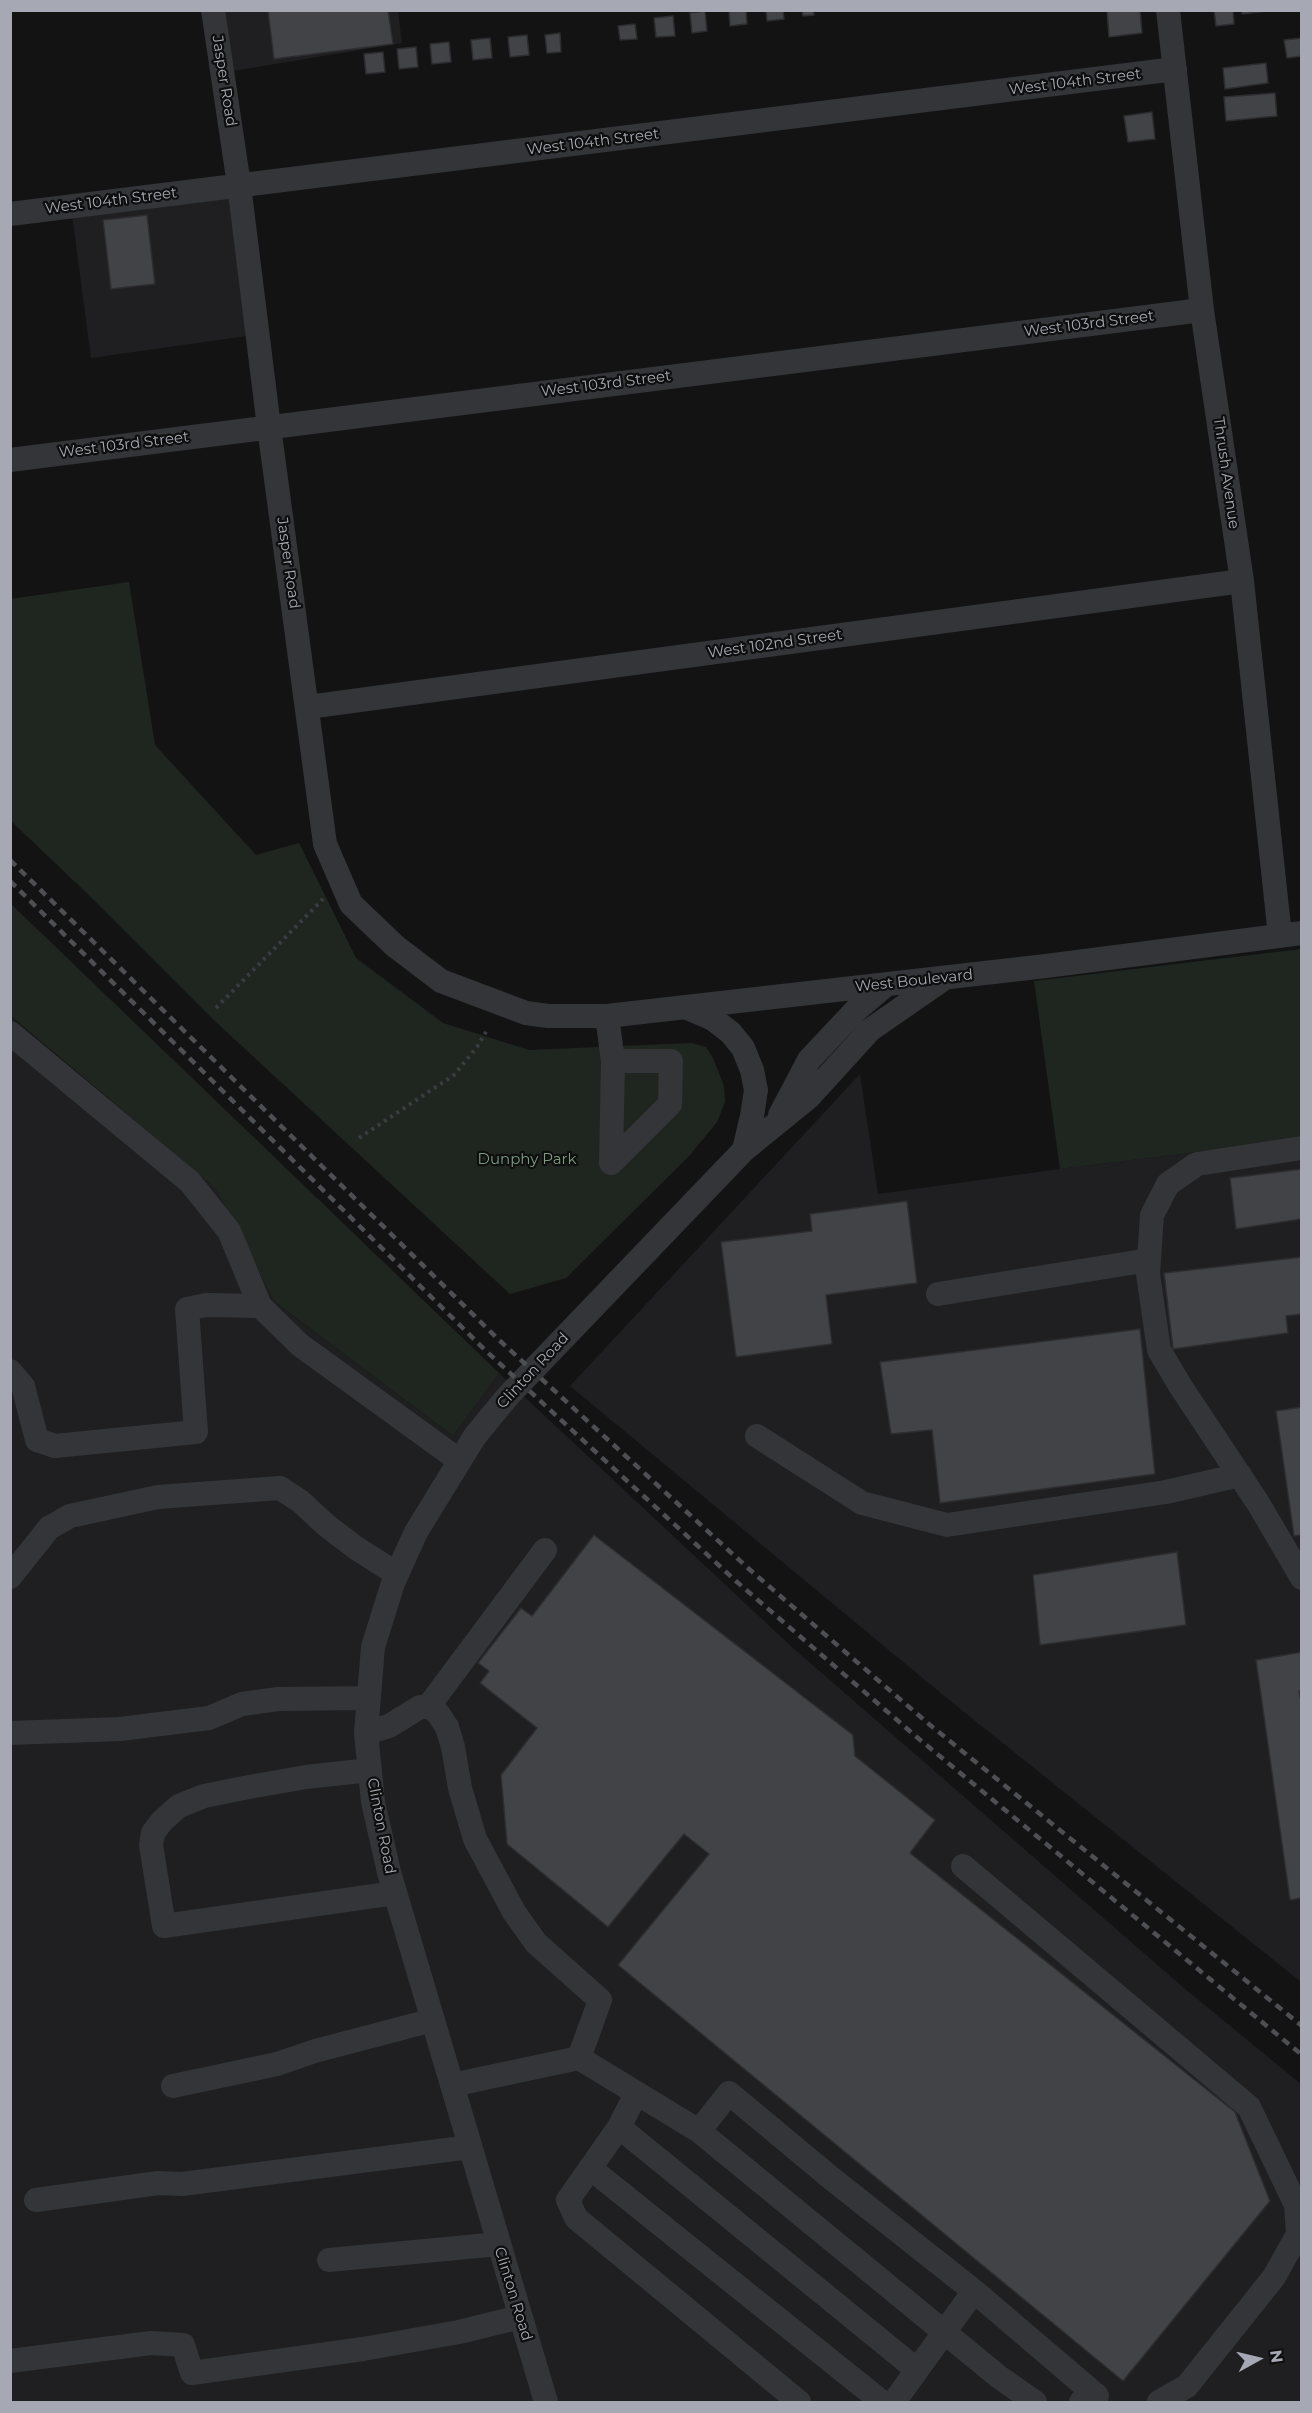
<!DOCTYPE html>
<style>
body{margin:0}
#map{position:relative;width:1312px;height:2413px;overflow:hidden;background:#131314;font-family:Montserrat,sans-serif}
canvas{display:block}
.frame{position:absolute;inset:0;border:12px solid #a6a9b3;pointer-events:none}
.north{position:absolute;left:1228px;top:2329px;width:60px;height:60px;-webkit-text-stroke:4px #0e0e0f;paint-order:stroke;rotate:82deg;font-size:16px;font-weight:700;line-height:24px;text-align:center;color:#a6a9b3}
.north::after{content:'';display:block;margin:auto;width:21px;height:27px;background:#a6a9b3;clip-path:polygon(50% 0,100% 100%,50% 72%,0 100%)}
</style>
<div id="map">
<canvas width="1312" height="2413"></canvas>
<div class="frame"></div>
<div class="north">N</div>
</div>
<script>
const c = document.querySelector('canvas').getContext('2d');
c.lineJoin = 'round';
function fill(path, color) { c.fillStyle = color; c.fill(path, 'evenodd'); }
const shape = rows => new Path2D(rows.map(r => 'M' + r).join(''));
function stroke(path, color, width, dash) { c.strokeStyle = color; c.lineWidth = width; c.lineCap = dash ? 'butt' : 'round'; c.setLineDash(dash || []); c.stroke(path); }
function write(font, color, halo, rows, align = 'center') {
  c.font = font + ' Montserrat,sans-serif'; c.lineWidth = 4.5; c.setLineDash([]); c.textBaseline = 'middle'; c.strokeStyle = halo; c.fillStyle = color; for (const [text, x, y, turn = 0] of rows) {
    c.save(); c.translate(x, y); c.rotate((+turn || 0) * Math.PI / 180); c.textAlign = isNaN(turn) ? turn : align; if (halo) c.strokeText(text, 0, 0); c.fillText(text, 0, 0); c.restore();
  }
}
const built = shape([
 [225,11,398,11,402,43,233,71],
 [228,194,247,336,91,358,72,215],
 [10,1016,215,1188,274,1301,453,1436,499,1373,793,1648,1184,1988,1301,2084,1301,2402,11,2402],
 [860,1074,878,1194,1060,1169,1301,1139,1301,1982,943,1695,570,1386]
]);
const green = shape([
 [129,582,155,745,256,855,299,843,356,958,443,1023,529,1050,692,1043,706,1047,713,1058,724,1086,725,1102,717,1122,690,1155,566,1278,510,1294,217,1023,95,901,11,821,10,599],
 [10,903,499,1373,453,1436,274,1301,215,1188,11,1016],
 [1301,949,1301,1139,1060,1169,1034,981]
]);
const building = shape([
 [388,10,393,44,274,59,268,11,388,10],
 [746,10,747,24,730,26,729,11,746,10],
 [766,10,783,10,784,19,767,21,766,10],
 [802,10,813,10,814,15,803,16,802,10],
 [1107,10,1140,10,1142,33,1109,37,1107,10],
 [1214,10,1233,10,1234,24,1216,26,1214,10],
 [1242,10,1267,10,1267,11,1242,14,1242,10],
 [705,11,707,31,692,33,690,13,705,11],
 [673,16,675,36,656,37,654,18,673,16],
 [635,24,637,39,620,40,618,26,635,24],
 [560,33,561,52,547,53,545,35,560,33],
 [527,35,529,55,510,57,508,37,527,35],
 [490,38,492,58,473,60,471,40,490,38],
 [1302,38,1302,56,1287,58,1284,40,1302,38],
 [449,42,451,62,432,64,430,44,449,42],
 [416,47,418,67,399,69,397,49,416,47],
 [383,52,385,72,366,74,364,54,383,52],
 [1266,63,1268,83,1225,89,1223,68,1266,63],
 [1275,93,1277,116,1226,121,1224,97,1275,93],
 [1152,112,1155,139,1128,142,1124,116,1152,112],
 [147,215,155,284,111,289,103,220,147,215],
 [1302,1169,1302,1219,1236,1229,1230,1178,1302,1169],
 [907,1201,917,1283,826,1295,832,1344,736,1357,721,1242,812,1231,810,1214,907,1201],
 [1302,1257,1302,1314,1286,1316,1288,1333,1173,1349,1164,1273,1302,1257],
 [1140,1329,1155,1474,940,1503,932,1430,891,1434,880,1362,1140,1329],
 [1302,1407,1302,1535,1294,1536,1276,1411,1302,1407],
 [594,1535,853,1735,855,1756,935,1820,910,1853,1235,2112,1270,2201,1123,2381,618,1965,709,1854,684,1834,608,1927,507,1844,501,1775,537,1728,480,1683,489,1671,478,1663,521,1608,532,1616,594,1535],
 [1177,1552,1186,1625,1040,1645,1033,1575,1177,1552],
 [1302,1652,1302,1691,1299,1691,1302,1707,1302,1898,1290,1900,1256,1660,1302,1652]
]);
const path = shape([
 [216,1008,324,898],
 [359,1138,454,1075,477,1047,487,1030]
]);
const minor = shape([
 [213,10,239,185,269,427,325,844,351,904,395,946,441,981,526,1013,548,1016,607,1016,1046,966,1302,933],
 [1168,10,1202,310,1242,581,1280,936],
 [10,214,1175,69],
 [10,460,1202,310],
 [308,707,1242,581],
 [685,1007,713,1019,731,1033,743,1048,752,1070,756,1090,752,1116,744,1150],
 [607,1016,613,1061,611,1163,670,1104,671,1061,613,1061],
 [10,1033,190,1182,229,1231,260,1306,300,1345,460,1461],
 [780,1115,809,1060,856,1010,887,984],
 [1302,1148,1197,1164,1168,1184,1152,1215,1148,1274,1159,1350,1181,1387,1258,1503,1302,1578],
 [938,1294,1149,1260],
 [10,1371,23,1386,37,1440,55,1446,196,1432,187,1309,206,1305,260,1306],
 [757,1436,862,1503,947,1525,1166,1492,1240,1475],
 [10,1577,49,1528,70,1516,158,1497,280,1488,300,1501,326,1525,356,1548,397,1574],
 [428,1707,545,1550],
 [10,1733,120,1729,209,1718,242,1704,278,1699,369,1698],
 [366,1733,389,1726,420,1707,432,1707,439,1715,447,1727,453,1747,460,1788,475,1839,514,1912,536,1943,600,2000,579,2058],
 [370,1770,306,1777,249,1787,204,1796,179,1806,162,1821,153,1833,151,1845,164,1926,395,1893],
 [963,1866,1249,2107,1296,2205,1298,2234,1274,2277,1187,2386,1159,2402],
 [452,2085,579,2058,699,2131,999,2377,1035,2402],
 [173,2086,277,2064,315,2051,433,2020],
 [636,2094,619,2127,568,2200,576,2218,799,2402],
 [619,2127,917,2370],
 [699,2131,729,2093,831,2178,974,2291],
 [590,2168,882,2402],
 [36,2200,158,2183,182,2184,470,2147],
 [329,2260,499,2244],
 [10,2361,151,2343,183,2345,192,2373,363,2349,459,2332,520,2317],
 [546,2402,389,1872,373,1802,366,1733,373,1647,393,1583,416,1532,475,1436,508,1396,744,1150,809,1097,870,1030,945,978],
 [894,2402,974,2291,1097,2396,1081,2402]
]);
const rail = shape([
 [10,860,498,1339,749,1569,930,1725,1302,2026],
 [10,881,485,1350,737,1582,919,1739,1302,2055]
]);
const streetNames = [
 ["Jasper Road",224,81,81],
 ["West 104th Street",1075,82,-7],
 ["West 104th Street",593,142,-7],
 ["West 104th Street",111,201,-7],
 ["West 103rd Street",1089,324,-7],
 ["West 103rd Street",606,384,-7],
 ["West 103rd Street",124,445,-7],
 ["Thrush Avenue",1226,473,82],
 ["Jasper Road",288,563,82],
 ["West 102nd Street",775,644,-8],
 ["West Boulevard",914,981,-6],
 ["Clinton Road",533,1371,-47],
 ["Clinton Road",381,1826,79],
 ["Clinton Road",513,2294,73]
];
const parkNames = [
 ["Dunphy Park",527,1160]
];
fill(built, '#1f1f21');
fill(green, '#1f2620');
fill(building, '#424347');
stroke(building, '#2d2d30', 1.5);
stroke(path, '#3a3c40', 4, [3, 4.5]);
stroke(minor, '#343539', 24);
stroke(rail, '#4d4f53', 4.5, [8, 6]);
write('15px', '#a6a9b3', '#0e0e0f', streetNames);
write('15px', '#7e9c81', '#0e0e0f', parkNames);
</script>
